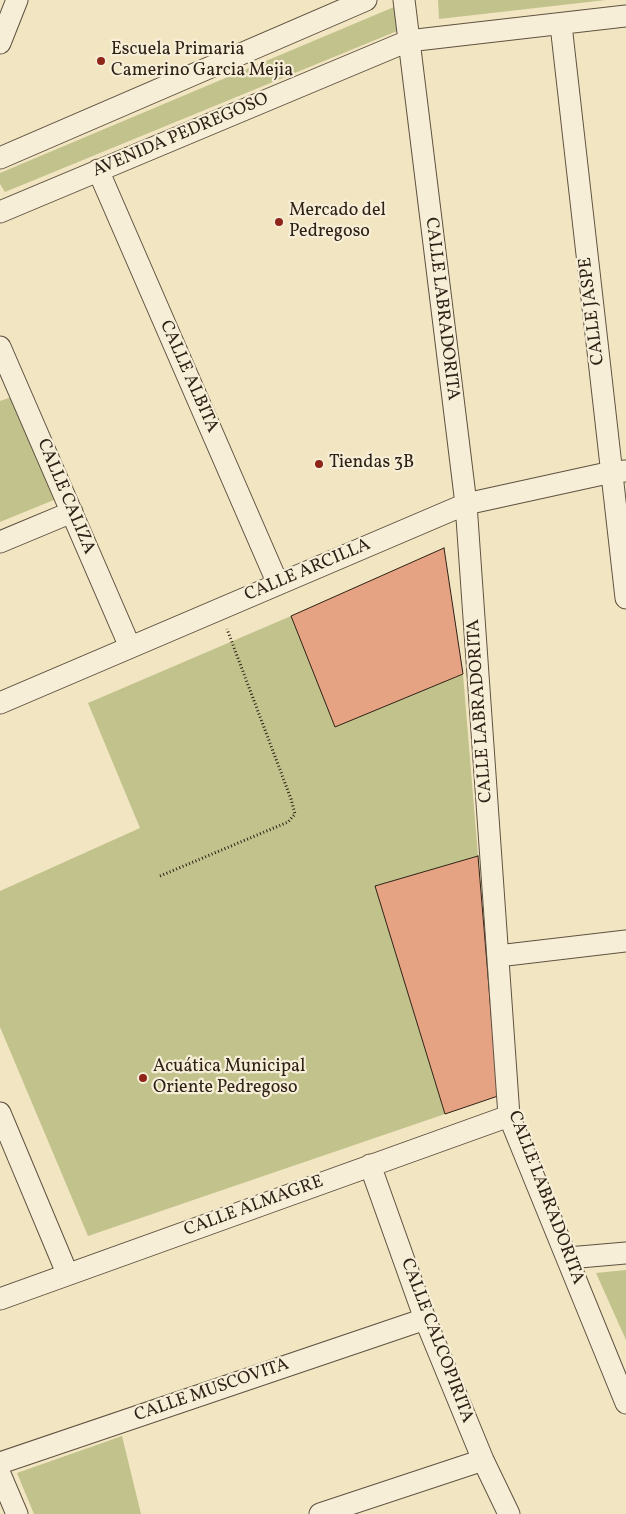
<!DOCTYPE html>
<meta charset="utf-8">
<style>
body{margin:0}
canvas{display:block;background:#f2e5c1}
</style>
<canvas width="626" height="1514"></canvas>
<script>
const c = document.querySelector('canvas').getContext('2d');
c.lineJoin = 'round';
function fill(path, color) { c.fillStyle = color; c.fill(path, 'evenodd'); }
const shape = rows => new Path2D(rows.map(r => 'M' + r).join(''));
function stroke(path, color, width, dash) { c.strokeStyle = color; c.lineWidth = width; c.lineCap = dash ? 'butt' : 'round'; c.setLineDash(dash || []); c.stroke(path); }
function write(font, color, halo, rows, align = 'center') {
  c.font = font + ' Vollkorn,serif'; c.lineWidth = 4.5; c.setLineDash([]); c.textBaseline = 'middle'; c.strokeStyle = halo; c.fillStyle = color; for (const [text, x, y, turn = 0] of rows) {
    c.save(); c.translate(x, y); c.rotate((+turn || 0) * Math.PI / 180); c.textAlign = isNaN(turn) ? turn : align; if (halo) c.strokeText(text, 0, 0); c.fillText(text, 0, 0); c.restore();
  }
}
const green = shape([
 [438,0,606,0,439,19],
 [394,7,402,29,5,192,0,184,0,173],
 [17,395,61,497,0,522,0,401],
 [291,616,335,726,463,674,478,856,375,886,445,1114,88,1236,0,1027,0,891,140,828,88,703],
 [626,1270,626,1340,596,1273],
 [122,1436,141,1514,34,1514,17,1473]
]);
const building = shape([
 [444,548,463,674,335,727,291,616,444,548],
 [478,856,498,1096,445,1114,375,886,478,856]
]);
const path = shape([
 [160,876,288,822,295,814,291,799,227,629]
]);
const street = shape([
 [404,0,466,504,509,1116,626,1403],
 [561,25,626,598],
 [0,43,17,0],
 [0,158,366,0],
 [98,170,278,584],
 [0,212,408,41,626,16],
 [0,347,130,647],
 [0,542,72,512],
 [0,703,466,504,612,472,626,471],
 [498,956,626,941],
 [0,1113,67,1273],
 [370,1165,425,1319,483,1460,509,1514],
 [568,1258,626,1253],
 [0,1299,509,1116],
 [0,1463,425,1319],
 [0,1474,17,1514],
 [320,1514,483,1460]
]);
const markers = [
 [101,61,5,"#8f2418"],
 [279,222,5,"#8f2418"],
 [319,464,5,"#8f2418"],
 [143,1078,5,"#8f2418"]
];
const poiNames = [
 ["Escuela Primaria",111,51],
 ["Camerino Garcia Mejia",111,72],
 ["Mercado del",289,212],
 ["Pedregoso",289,233],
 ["Tiendas 3B",329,464],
 ["Acuática Municipal",153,1068],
 ["Oriente Pedregoso",153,1089]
];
const streetNames = [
 ["AVENIDA PEDREGOSO",181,136,-23],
 ["CALLE LABRADORITA",441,309,83],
 ["CALLE JASPE",593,311,-97],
 ["CALLE ALBITA",188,377,66],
 ["CALLE CALIZA",65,497,67],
 ["CALLE ARCILLA",308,571,-23],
 ["CALLE LABRADORITA",481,711,-94],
 ["CALLE LABRADORITA",545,1198,69],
 ["CALLE ALMAGRE",254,1207,-20],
 ["CALLE CALCOPIRITA",436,1341,69],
 ["CALLE MUSCOVITA",212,1391,-19]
];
fill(green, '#c2c28d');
fill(building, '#e5a383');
stroke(building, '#2e2116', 1);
stroke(street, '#5f5241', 23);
stroke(path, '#2e2116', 3, [1, 2.5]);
stroke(street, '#f7eed7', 21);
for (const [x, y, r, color] of markers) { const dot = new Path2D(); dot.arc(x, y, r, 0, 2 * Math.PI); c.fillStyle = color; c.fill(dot); stroke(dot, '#f7eed7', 2); }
write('18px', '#2e2116', '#f7eed7', poiNames, 'left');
write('18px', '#2e2116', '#f7eed7', streetNames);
</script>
